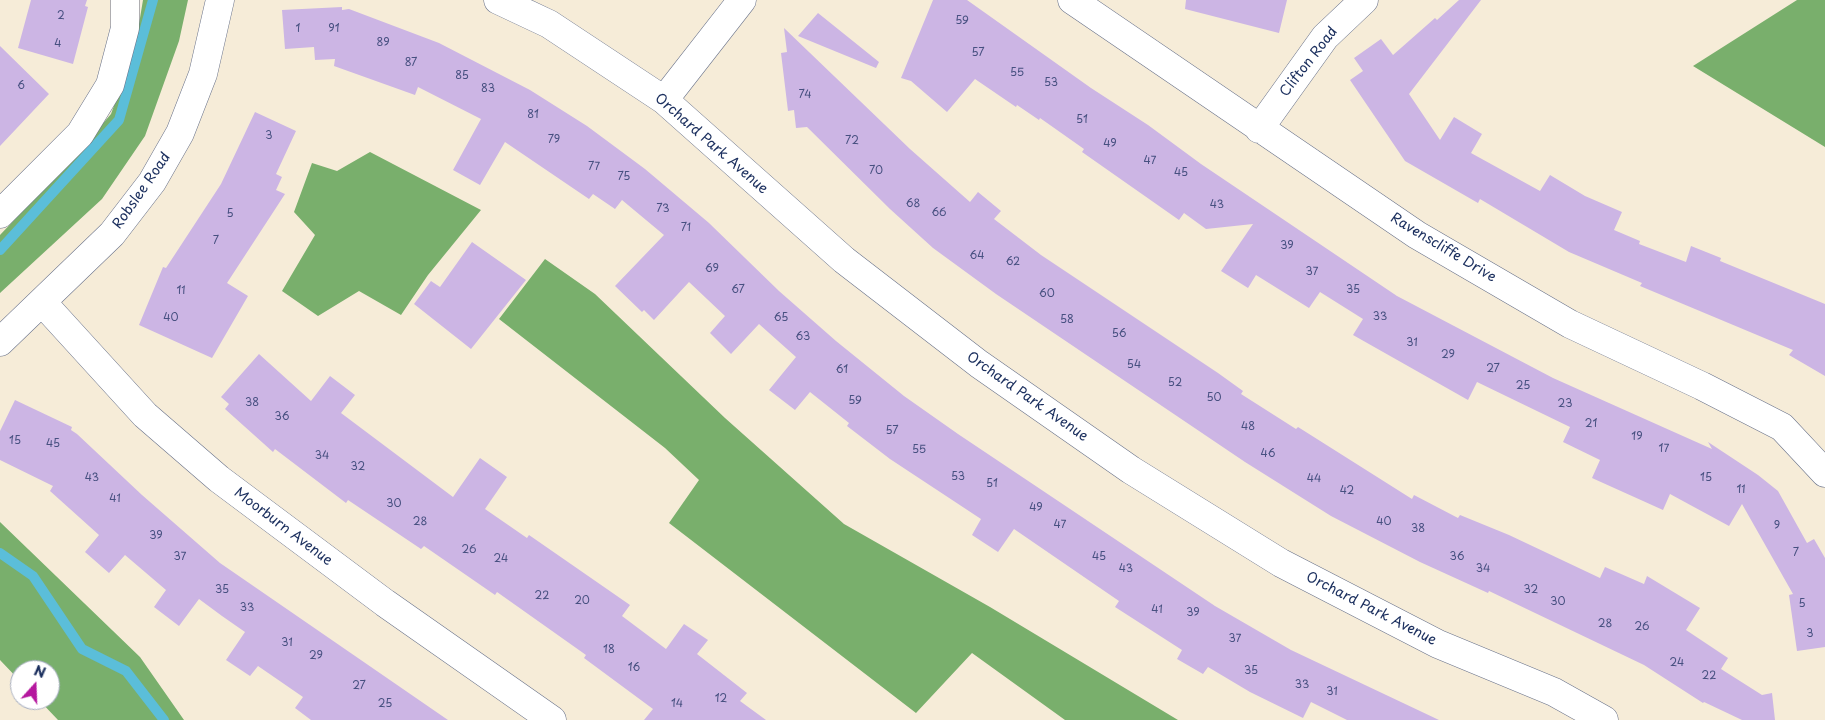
<!DOCTYPE html>
<style>
body{margin:0}
#map{position:relative;width:1825px;height:720px;overflow:hidden;background:#f6ecd8;font-family:"Playpen Sans",sans-serif}
canvas{display:block}
.north{position:absolute;left:10px;top:660px;width:50px;height:50px;box-sizing:border-box;background:#fff;border:1px solid #a4acbf;border-radius:50%;rotate:20deg;font-size:14px;font-weight:700;line-height:20px;text-align:center;color:#1b2f5e}
.north::after{content:'';display:block;margin:auto;width:18px;height:22px;background:#b5179e;clip-path:polygon(50% 0,100% 100%,50% 72%,0 100%)}
</style>
<div id="map">
<canvas width="1825" height="720"></canvas>
<div class="north">N</div>
</div>
<script>
const c = document.querySelector('canvas').getContext('2d');
c.lineJoin = 'round';
function fill(path, color) { c.fillStyle = color; c.fill(path, 'evenodd'); }
const shape = rows => new Path2D(rows.map(r => 'M' + r).join(''));
function stroke(path, color, width, dash) { c.strokeStyle = color; c.lineWidth = width; c.lineCap = dash ? 'butt' : 'round'; c.setLineDash(dash || []); c.stroke(path); }
function write(font, color, halo, rows, align = 'center') {
  c.font = font + ' "Playpen Sans",sans-serif'; c.lineWidth = 5; c.setLineDash([]); c.textBaseline = 'middle'; c.strokeStyle = halo; c.fillStyle = color; for (const [text, x, y, turn = 0] of rows) {
    c.save(); c.translate(x, y); c.rotate((+turn || 0) * Math.PI / 180); c.textAlign = isNaN(turn) ? turn : align; if (halo) c.strokeText(text, 0, 0); c.fillText(text, 0, 0); c.restore();
  }
}
const forest = shape([
 [143,0,188,0,179,41,145,136,102,199,0,293,0,235,75,156,111,114,135,48],
 [1797,0,1825,0,1825,147,1693,66],
 [370,152,481,210,428,275,401,315,359,291,318,316,282,291,315,235,294,212,312,163,337,171],
 [545,259,595,294,725,418,844,524,990,607,1178,720,1065,720,972,653,916,713,669,523,699,480,665,448,499,319],
 [0,522,140,657,184,720,58,720,39,700,50,700,50,670,20,670,20,681,0,660]
]);
const stream = shape([
 [0,250,119,120,153,0],
 [0,553,33,576,82,649,126,671,164,720]
]);
const building = shape([
 [31,0,87,0,85,6,88,7,73,64,18,48],
 [933,0,967,0,1091,88,1148,125,1201,164,1397,296,1553,378,1712,449,1708,442,1758,475,1778,491,1807,543,1814,539,1825,558,1825,647,1797,651,1789,595,1793,594,1742,504,1729,526,1670,494,1663,510,1592,478,1600,460,1563,442,1570,427,1477,382,1468,400,1353,335,1363,319,1320,292,1309,308,1256,275,1248,288,1221,271,1253,224,1206,229,1184,213,1179,220,1082,152,1084,149,1040,118,1039,120,1017,105,1016,107,975,79,947,112,911,81,901,78],
 [1186,0,1287,0,1279,33,1185,9],
 [1459,0,1481,0,1409,94,1440,140,1454,117,1482,134,1471,153,1540,191,1550,175,1585,196,1622,212,1614,230,1640,241,1639,244,1686,262,1691,246,1721,258,1720,261,1825,304,1825,376,1789,355,1793,350,1640,286,1642,283,1569,252,1480,199,1478,203,1405,161,1350,80,1363,71,1354,58,1381,39,1393,55,1435,18,1437,20],
 [342,7,342,10,349,9,439,43,530,90,587,126,645,169,709,223,779,291,836,341,904,396,958,434,1215,606,1291,650,1439,720,1347,720,1311,702,1303,718,1250,692,1208,667,1203,674,1177,659,1182,650,1115,607,1119,601,1014,529,998,552,972,535,981,519,890,459,847,426,849,423,810,392,795,410,769,390,796,357,759,324,731,354,710,333,725,316,689,282,654,320,644,310,642,312,615,286,664,235,622,200,615,209,593,194,589,199,505,142,480,185,453,170,481,119,418,87,415,95,334,66,335,59,315,60,314,47,285,49,282,10],
 [818,13,879,62,876,68,798,36],
 [784,28,910,149,970,202,978,192,1001,211,994,219,1041,255,1218,373,1243,391,1241,394,1296,429,1298,427,1412,499,1414,495,1458,518,1460,515,1509,535,1600,578,1605,567,1644,584,1647,576,1700,608,1686,630,1728,658,1721,669,1762,695,1772,693,1775,720,1742,720,1704,702,1703,703,1644,665,1489,591,1488,593,1420,562,1331,516,1245,462,996,294,933,248,890,209,807,127,796,128,794,110,788,111,781,53,787,52],
 [0,46,49,94,0,146],
 [255,112,296,131,276,174,282,177,276,190,285,194,227,283,248,296,212,358,139,325,163,267,166,268,221,184],
 [472,242,526,280,471,349,414,304,431,281,440,287],
 [259,354,311,401,330,376,355,395,341,413,453,497,480,458,507,477,485,509,527,538,529,535,630,605,622,616,666,649,684,624,708,640,697,654,747,693,740,701,766,720,644,720,653,709,584,658,586,655,497,592,495,595,424,546,421,549,348,500,346,503,275,449,273,452,225,409,229,404,221,397],
 [15,400,72,427,71,430,77,434,142,495,220,563,448,720,311,720,295,708,303,697,258,666,250,676,226,660,245,632,222,616,199,599,179,626,154,607,166,590,125,555,109,573,85,552,99,535,50,491,53,486,0,460,0,431]
]);
const minor = shape([
 [498,0,549,24,664,100,844,260,979,364,1131,470,1281,563,1438,644,1554,692,1604,720],
 [1072,0,1417,235,1570,324,1702,386,1782,427,1825,473],
 [664,100,742,0],
 [1259,129,1325,37,1364,0],
 [0,214,80,134,110,85,125,28,125,0],
 [42,302,145,415,219,479,385,603,552,720],
 [0,342,112,234,152,182,180,133,203,74,220,0]
]);
const numberNames = [
 ["2",61,16],
 ["59",962,21],
 ["1",298,29],
 ["91",334,29],
 ["89",383,43],
 ["4",58,44],
 ["57",978,53],
 ["87",411,63],
 ["55",1017,73],
 ["85",462,76],
 ["53",1051,83],
 ["6",21,86],
 ["83",488,89],
 ["74",805,95],
 ["81",533,115],
 ["51",1082,120],
 ["3",269,136],
 ["79",554,140],
 ["72",852,141],
 ["49",1110,144],
 ["47",1150,161],
 ["77",594,167],
 ["70",876,171],
 ["45",1181,173],
 ["75",624,177],
 ["68",913,204],
 ["43",1217,205],
 ["73",663,209],
 ["66",939,213],
 ["5",230,214],
 ["71",686,228],
 ["7",216,241],
 ["39",1287,246],
 ["64",977,256],
 ["62",1013,262],
 ["69",712,269],
 ["37",1312,272],
 ["67",738,290],
 ["35",1353,290],
 ["11",181,291],
 ["60",1047,294],
 ["33",1380,317],
 ["40",171,318],
 ["65",781,318],
 ["58",1067,320],
 ["56",1119,334],
 ["63",803,337],
 ["31",1412,343],
 ["29",1448,355],
 ["54",1134,365],
 ["27",1493,369],
 ["61",842,370],
 ["52",1175,383],
 ["25",1523,386],
 ["50",1214,398],
 ["59",855,401],
 ["38",252,403],
 ["23",1565,404],
 ["36",282,417],
 ["21",1591,424],
 ["48",1248,427],
 ["57",892,431],
 ["19",1637,437],
 ["15",15,441],
 ["45",53,444],
 ["17",1664,449],
 ["55",919,450],
 ["46",1268,454],
 ["34",322,456],
 ["32",358,467],
 ["53",958,477],
 ["43",92,478],
 ["15",1706,478],
 ["44",1314,479],
 ["51",992,484],
 ["11",1741,490],
 ["42",1347,491],
 ["41",115,499],
 ["30",394,504],
 ["49",1036,508],
 ["28",420,522],
 ["40",1384,522],
 ["47",1060,525],
 ["9",1777,526],
 ["38",1418,529],
 ["39",156,536],
 ["26",469,550],
 ["7",1796,553],
 ["37",180,557],
 ["45",1099,557],
 ["36",1457,557],
 ["24",501,559],
 ["43",1126,569],
 ["34",1483,569],
 ["35",222,590],
 ["32",1531,590],
 ["22",542,596],
 ["20",582,601],
 ["30",1558,602],
 ["5",1802,604],
 ["33",247,608],
 ["41",1157,610],
 ["39",1193,613],
 ["28",1605,624],
 ["26",1642,627],
 ["3",1810,634],
 ["37",1235,639],
 ["31",287,643],
 ["18",609,650],
 ["29",316,656],
 ["24",1677,663],
 ["16",634,668],
 ["35",1251,671],
 ["22",1709,676],
 ["33",1302,685],
 ["27",359,686],
 ["31",1332,692],
 ["12",721,699],
 ["25",385,704],
 ["14",677,704]
];
const streetNames = [
 ["Clifton Road",1309,62,-52],
 ["Orchard Park Avenue",711,144,41],
 ["Robslee Road",142,191,-55],
 ["Ravenscliffe Drive",1443,248,31],
 ["Orchard Park Avenue",1027,397,35],
 ["Moorburn Avenue",283,527,37],
 ["Orchard Park Avenue",1371,609,27]
];
fill(forest, '#79af6c');
stroke(stream, '#5bbed9', 10);
fill(building, '#ccb5e4');
stroke(minor, '#687189', 29);
stroke(minor, '#fff', 28);
write('11px', '#475080', null, numberNames);
write('14px', '#1b2f5e', '#fff', streetNames);
</script>
